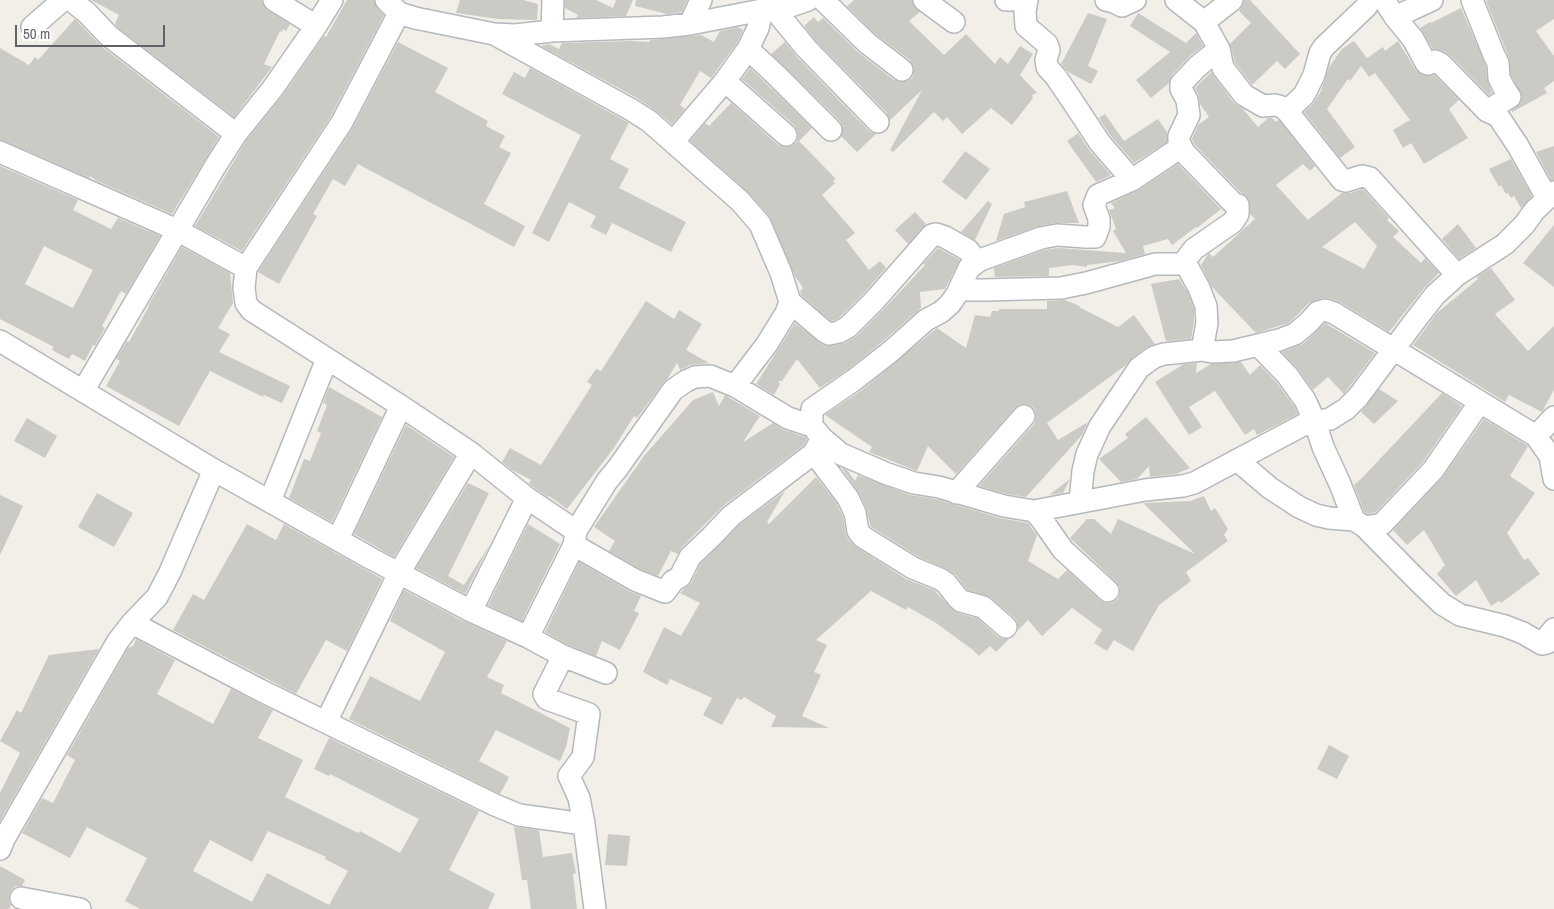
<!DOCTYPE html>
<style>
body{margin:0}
#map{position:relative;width:1554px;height:909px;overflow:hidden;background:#f1efe8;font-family:"Archivo Narrow",sans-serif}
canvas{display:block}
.scale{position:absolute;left:15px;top:25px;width:150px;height:22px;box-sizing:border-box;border:2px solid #5f6368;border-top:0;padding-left:6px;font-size:15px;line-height:18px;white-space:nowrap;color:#5f6368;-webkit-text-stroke:4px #fff;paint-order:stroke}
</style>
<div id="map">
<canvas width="1554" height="909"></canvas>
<div class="scale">50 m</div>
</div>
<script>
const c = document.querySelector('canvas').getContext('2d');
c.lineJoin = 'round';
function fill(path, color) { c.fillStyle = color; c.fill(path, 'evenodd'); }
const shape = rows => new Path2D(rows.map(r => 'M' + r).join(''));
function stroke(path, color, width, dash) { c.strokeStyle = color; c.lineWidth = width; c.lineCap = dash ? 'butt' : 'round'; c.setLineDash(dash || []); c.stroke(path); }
const building = shape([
 [91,0,262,0,263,5,267,10,290,24,286,31,283,29,282,32,280,31,264,64,272,67,234,117,117,27,115,24,119,15],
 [347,0,374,0,377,8,384,15,331,116,242,251,195,226,246,141,283,95,324,36,326,37],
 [460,0,523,0,538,4,537,20,498,19,456,13],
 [565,0,596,0,613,8,616,0,633,0,626,16,576,18,578,15,565,8],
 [636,0,687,0,682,12,667,14,635,6],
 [854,0,912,0,913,5,920,12,909,21,944,55,966,34,995,64,1000,57,1008,64,1020,46,1033,54,1020,75,1037,93,1032,95,1033,98,1012,125,991,108,962,134,947,117,943,121,934,112,893,152,890,150,922,90,890,120,887,113,815,40,804,26,814,17,818,22,823,18,859,53,894,80,901,82,907,81,912,78,914,72,913,65,910,60,875,34,847,6],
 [1244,0,1250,0,1300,54,1285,69,1277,61,1252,85,1235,63,1230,44,1251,23,1239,11,1243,5],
 [1488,0,1554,0,1554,19,1536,31,1554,56,1554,81,1544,88,1547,93,1512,112,1512,110,1521,103,1522,96,1511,75,1509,58,1486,1],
 [1461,8,1486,66,1487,79,1492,93,1489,95,1450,55,1440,50,1433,49,1420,28,1430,22,1431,23],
 [1088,13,1107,19,1088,66,1098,71,1091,84,1068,72,1061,64],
 [1138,13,1186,43,1196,33,1203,46,1189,57,1172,75,1169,83,1151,98,1136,80,1170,52,1130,26],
 [75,19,101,46,219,137,172,214,97,181,90,176,89,178,5,141,0,140,0,48,29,65,35,57,38,60],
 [738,27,743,30,737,43,711,78,700,71,680,105,685,109,672,124,656,111,637,98,541,46,549,44,559,49,562,43,631,41,649,42,650,40,701,35,714,42,720,31],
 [1354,41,1367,58,1383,47,1385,51,1398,41,1415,69,1423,75,1428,76,1434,75,1459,100,1449,109,1468,138,1424,164,1411,143,1403,148,1393,130,1410,120,1375,73,1369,77,1361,66,1350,81,1348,79,1327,109,1355,147,1340,158,1304,112,1313,104,1321,91,1329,67,1342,49],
 [398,42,448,68,435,92,488,121,486,126,505,136,499,147,511,153,484,204,525,226,514,247,358,164,345,186,333,179,313,214,317,216,279,284,258,272,352,129],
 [785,42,797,57,869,131,876,134,857,152,841,136,843,127,840,121,771,54],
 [530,68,629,123,610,159,629,169,619,188,686,222,671,252,612,223,606,235,590,227,596,216,569,202,549,242,532,233,581,135,502,94,514,72,525,78],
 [750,68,752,69,751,72,752,70,766,83,812,128,799,141,836,179,833,181,835,183,822,195,855,233,846,240,869,270,880,261,886,268,865,292,840,317,835,320,831,321,801,295,800,291,803,288,795,276,769,216,748,192,690,141,705,123,709,126,731,103,778,145,784,147,789,147,796,143,798,137,798,132,795,126,742,79],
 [1211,72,1234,103,1243,109,1258,127,1268,118,1272,118,1276,122,1279,120,1315,166,1310,171,1303,164,1276,185,1308,220,1342,193,1350,193,1363,189,1389,218,1387,220,1399,231,1393,237,1421,263,1425,258,1439,273,1425,287,1389,332,1340,302,1329,298,1322,298,1309,303,1289,323,1256,333,1212,287,1201,265,1208,254,1209,253,1213,257,1255,219,1250,214,1249,200,1246,196,1241,193,1194,144,1192,139,1198,125,1209,117,1200,104,1198,94,1195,88],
 [1355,222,1377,246,1364,269,1322,247],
 [1105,114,1124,141,1158,119,1167,132,1167,142,1134,163,1110,135,1099,118],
 [1078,133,1090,151,1111,175,1096,182,1067,141],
 [1554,146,1554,180,1551,180,1536,152],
 [965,151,990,169,966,200,942,182],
 [1511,159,1532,196,1521,208,1514,196,1511,198,1508,193,1506,194,1501,185,1499,187,1489,169],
 [1178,164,1221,209,1197,228,1196,227,1172,245,1168,239,1143,246,1145,254,1120,261,1087,265,1087,267,1073,265,1049,268,1049,276,995,277,994,268,1044,250,1058,248,1126,253,1113,231,1116,229,1109,210,1115,208,1111,203,1139,190],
 [0,166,78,200,73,210,111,229,118,218,160,236,126,294,121,291,102,326,105,328,95,346,93,345,85,361,72,354,69,359,52,350,54,347,0,319],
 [44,246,93,270,73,308,25,284],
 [1067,191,1079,223,1055,223,1039,226,996,241,1004,214,1025,207,1024,202],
 [988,201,992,204,975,240,961,232],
 [915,212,926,224,908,244,895,230],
 [1458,224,1476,248,1459,259,1442,239],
 [1554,225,1554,287,1523,263],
 [182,247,230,273,233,303,218,328,230,334,219,352,290,386,282,403,264,395,263,397,210,371,179,426,106,386,120,361,116,359,127,341,129,342,149,306,148,306],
 [938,248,960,260,945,289,920,292,921,308,882,342,847,370,820,388,797,359,782,381,778,381,780,384,774,395,756,384,795,323,823,345,831,346,845,343,857,336,883,310,925,265,923,264],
 [1491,268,1515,300,1495,314,1528,351,1554,326,1554,390,1542,412,1509,395,1505,402,1413,345,1437,313,1478,279,1476,277],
 [1179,279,1188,293,1194,309,1194,322,1191,339,1166,341,1151,284],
 [1065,300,1080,306,1079,307,1118,327,1134,315,1155,344,1147,347,1132,358,1126,365,1047,423,1058,440,1088,422,1082,435,1026,497,1007,494,979,486,1034,424,1036,418,1036,412,1033,407,1027,404,1020,404,1015,408,956,474,928,446,917,471,869,452,872,447,825,415,862,390,937,328,966,348,975,315,990,317,992,311,999,311,999,309,1047,309,1047,301],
 [646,301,674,319,679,310,702,324,686,350,709,363,690,365,680,370,677,363,668,378,663,383,637,418,634,416,614,448,567,509,549,496,548,497,529,484,531,480,512,470,502,462,510,448,541,465,592,385,587,382,596,369,601,371],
 [1325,323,1375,353,1344,394,1328,377,1313,390,1297,368,1282,352,1303,344],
 [1241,362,1250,375,1260,365,1277,383,1294,406,1298,414,1257,435,1254,429,1245,435,1215,391,1189,407,1202,427,1189,435,1155,382,1184,364,1197,363,1196,373,1211,364],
 [329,387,382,417,332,522,289,498,304,459,310,461,321,433,317,431,327,405,323,403],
 [1379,389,1398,401,1374,424,1361,412],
 [713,392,719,406,725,395,760,416,743,442,773,423,784,430,805,437,807,440,804,445,723,506,681,548,678,554,671,551,658,576,640,569,609,551,615,541,594,527,644,456,693,400],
 [1442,393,1462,406,1423,462,1376,512,1368,514,1364,512,1354,485,1363,477],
 [1146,417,1190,468,1176,474,1150,477,1149,466,1137,479,1121,482,1099,459,1128,438,1125,434],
 [27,418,57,436,45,458,14,441],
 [1484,419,1528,446,1510,476,1535,493,1507,533,1524,560,1528,558,1540,574,1501,603,1499,601,1491,606,1476,580,1456,596,1437,574,1445,565,1424,530,1407,545,1393,530,1442,478],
 [406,425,454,457,394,557,354,534],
 [841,467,847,470,855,481,858,475,910,495,936,499,1000,518,1028,523,1037,535,1028,561,1058,579,1067,570,1100,600,1106,603,1112,603,1118,599,1120,593,1120,587,1116,582,1070,538,1087,519,1094,519,1111,534,1118,519,1195,554,1143,503,1190,501,1204,496,1211,511,1215,508,1228,529,1224,535,1228,541,1186,572,1191,581,1159,605,1133,651,1114,640,1107,651,1094,643,1102,630,1072,608,1042,636,1028,620,1018,630,1018,623,1015,618,991,598,967,590,956,575,947,569,919,557,871,527,866,508,859,493],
 [816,477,837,504,843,517,846,534,848,539,856,547,906,579,934,590,953,610,958,613,977,618,998,637,1003,639,1009,639,996,652,990,646,979,656,973,650,936,623,908,607,906,610,871,591,816,640,827,645,814,672,821,675,802,716,829,728,771,727,776,716,744,697,741,700,737,698,722,725,703,715,712,698,670,679,667,685,643,672,664,627,681,636,700,603,680,593,691,583,700,565,739,525,785,491,767,522,769,524],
 [1070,479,1063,493,1049,495],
 [468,483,489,493,448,576,464,585,490,544,465,594,416,568],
 [97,493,133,513,114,547,78,527],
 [0,495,23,506,0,555],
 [247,524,276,540,284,524,382,579,347,651,326,640,296,694,173,630,193,594,204,600],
 [528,524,560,544,522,621,488,605],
 [579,562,629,591,641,596,634,611,639,613,620,650,602,641,596,656,564,643,545,632],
 [404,590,465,622,507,641,487,677,504,685,501,693,570,728,566,747,560,761,496,730,479,761,509,777,500,794,349,719,370,676,420,701,445,652,390,621],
 [136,639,175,660,157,694,213,724,231,689,273,710,258,738,303,760,285,797,358,833,360,831,400,853,419,819,330,774,329,776,314,769,329,738,479,811,449,870,495,894,488,909,140,909,125,901,147,858,87,827,70,858,22,833,42,798,53,803,75,760,67,755,128,648,133,646],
 [268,831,326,857,325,859,348,871,329,905,267,873,252,902,193,871,210,840,252,862],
 [99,649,0,821,0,793,20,753,0,741,17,710,21,713,49,655],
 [1329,745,1349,756,1337,779,1317,769],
 [514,827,539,830,543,857,572,853,576,873,573,874,577,909,531,909,527,880,522,880],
 [608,834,630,836,627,866,605,865],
 [0,866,25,880,22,886,16,886,11,890,9,896,9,902,11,905,9,909,0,909]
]);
const minor = shape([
 [71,0,87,13,109,36,236,134],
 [274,0,316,26],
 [386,0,399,13,415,18,494,34,515,35,552,31,663,27,690,24,762,10,785,8,808,0],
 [823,0,867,43,902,70],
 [924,0,954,22],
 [1006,0,1011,0],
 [1027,0,1025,12,1026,26,1047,44,1049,50,1046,60,1047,67,1056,77,1071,99,1100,143,1132,180],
 [1106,0,1114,2,1122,6,1135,0],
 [1176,0,1204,22,1219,49,1223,68,1244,95,1263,106,1275,105,1282,107,1287,111,1342,180,1346,181,1362,176,1370,178,1457,275,1505,244,1524,225,1535,210,1554,192],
 [1384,0,1395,17,1413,39,1426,63,1428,64,1435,61,1441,64,1487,111,1498,116],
 [1472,0,1494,55,1498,63,1499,78,1504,88,1510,97,1495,106,1498,116,1518,146,1547,198],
 [774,9,806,48,878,122],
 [399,13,342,122,246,268,244,288,246,303,251,310,401,406,471,453,527,498,576,531,574,545,635,580,665,592,673,581,680,577,690,557,711,537,731,516,814,453,822,438],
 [1395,17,1432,0],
 [1204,22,1232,0],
 [690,24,701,0],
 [32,27,63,0],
 [552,31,553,0],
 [494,34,630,109,649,121,740,201,760,224,781,273,790,302,786,313,767,344,735,386],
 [748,49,775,74,831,130],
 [725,81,786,135],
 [1287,111,1304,95,1314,75,1320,53,1324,47,1367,6],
 [673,142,725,81,748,49,758,28,762,10],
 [0,152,177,230,246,268],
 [959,290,985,290,1061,288,1086,283,1155,264,1186,264],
 [790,302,824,331,829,334,839,332,848,327,874,301,932,235,936,234,945,237,968,250,972,255,975,264],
 [0,341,214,470,372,559,471,611,528,637,563,656,606,673],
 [1258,345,1287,375,1305,400,1315,422,1323,447,1340,484,1354,520,1365,527,1382,524,1433,470,1480,402],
 [1202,350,1207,323,1206,306,1199,288,1186,264,1187,258,1194,249,1233,222,1238,214,1238,205,1234,204,1183,151,1179,141,1179,136,1189,115,1187,100,1181,89,1181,84,1197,67,1219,49],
 [83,391,216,165,236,134,273,88,316,26,332,0],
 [812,426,812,409,854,380,890,352,926,320,941,312,950,304,957,294,969,268,980,260,1041,238,1057,235,1085,237,1095,237,1099,227,1099,219,1094,205,1098,195,1132,180,1181,147],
 [1536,436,1554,417],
 [814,453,848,498,855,513,858,531,863,537,913,568,940,579,946,583,957,597,961,601,983,607,1006,627],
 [1237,460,1270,488,1299,507,1316,515,1329,518,1354,520],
 [956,493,1024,416],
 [270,501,327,359],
 [1080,501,1083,471,1087,454,1100,426,1139,368,1154,357,1164,354,1202,350,1212,352,1233,351,1279,340,1295,334,1309,322,1318,312,1325,310,1334,313,1536,436,1550,456,1554,479],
 [1034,511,1042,520,1063,550,1108,591],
 [1365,527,1417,580,1442,604,1460,615,1505,626,1523,633,1542,644,1547,643,1548,636,1554,629],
 [576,531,607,481,617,469,673,390,686,381,695,377,710,376,735,386,788,418,812,426,822,438,841,454,885,473,914,483,939,487,1004,506,1034,511,1145,490,1183,486,1194,483,1307,423,1330,419,1346,409,1358,397,1414,322,1435,295,1457,275],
 [338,539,401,406],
 [471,611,527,498],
 [132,623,260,690,495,805,519,815,584,824],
 [528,637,574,545],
 [563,656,544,694,547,699,589,714,583,757,569,776,579,798,584,824,595,909],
 [326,722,399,573,471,453],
 [0,849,4,839,118,641,132,623,157,597,170,572,214,470],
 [21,898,80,909]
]);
fill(building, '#cccac5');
stroke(minor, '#b5b8bc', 24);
stroke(minor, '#fff', 21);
</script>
